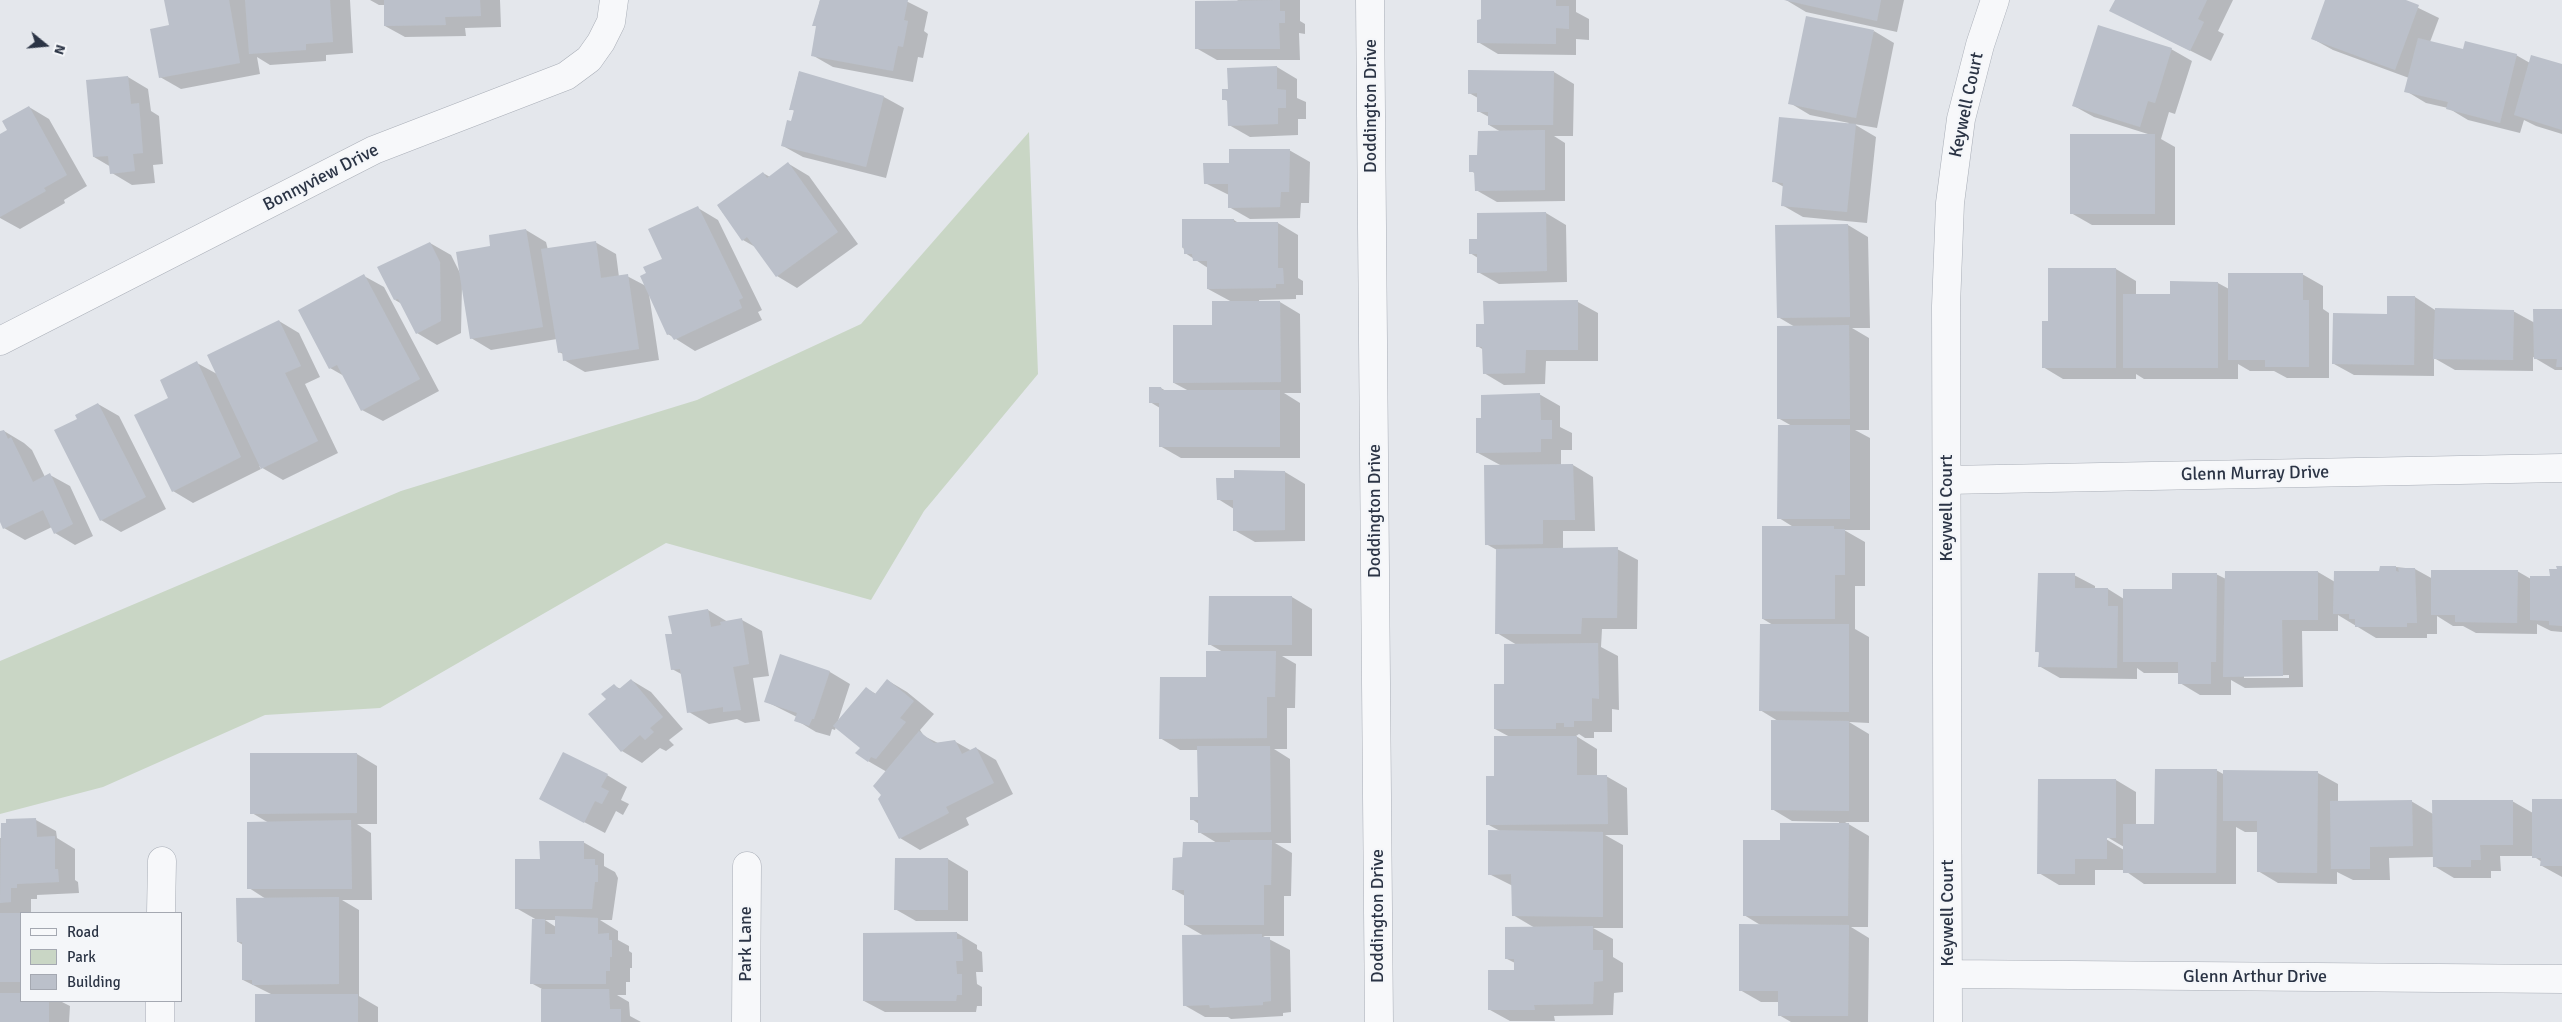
<!DOCTYPE html>
<style>
body{margin:0}
#map{position:relative;width:2562px;height:1022px;overflow:hidden;background:#e4e7ec;font-family:Signika,sans-serif}
canvas{display:block}
.legend{position:absolute;left:20px;top:912px;width:162px;height:90px;box-sizing:border-box;background:#f4f6f9;border:1px solid #a4a8b1;margin:0;padding:6px 9px;list-style:none;font-size:15px;color:#2b3445}
.legend li{display:flex;align-items:center;gap:10px;height:25px}
.legend b{width:25px;border:1px solid #a4a8b1}
.north{position:absolute;left:20px;top:20px;width:50px;height:50px;-webkit-text-stroke:4px #f4f6f9;paint-order:stroke;rotate:107deg;font-size:14px;font-weight:700;line-height:20px;text-align:center;color:#2b3445}
.north::after{content:'';display:block;margin:auto;width:18px;height:22px;background:#2b3445;clip-path:polygon(50% 0,100% 100%,50% 72%,0 100%)}
</style>
<div id="map">
<canvas width="2562" height="1022"></canvas>
<ul class="legend">
<li><b style="height:6px;background:#f7f8fa"></b>Road</li>
<li><b style="height:14px;background:#c9d6c5"></b>Park</li>
<li><b style="height:14px;background:#bbc0ca"></b>Building</li>
</ul>
<div class="north">N</div>
</div>
<script>
const c = document.querySelector('canvas').getContext('2d');
c.lineJoin = 'round';
function fill(path, color) { c.fillStyle = color; c.fill(path, 'evenodd'); }
const shape = rows => new Path2D(rows.map(r => 'M' + r).join(''));
function stroke(path, color, width, dash) { c.strokeStyle = color; c.lineWidth = width; c.lineCap = dash ? 'butt' : 'round'; c.setLineDash(dash || []); c.stroke(path); }
function write(font, color, halo, rows, align = 'center') {
  c.font = font + ' Signika,sans-serif'; c.lineWidth = 4; c.setLineDash([]); c.textBaseline = 'middle'; c.strokeStyle = halo; c.fillStyle = color; for (const [text, x, y, turn = 0] of rows) {
    c.save(); c.translate(x, y); c.rotate((+turn || 0) * Math.PI / 180); c.textAlign = isNaN(turn) ? turn : align; if (halo) c.strokeText(text, 0, 0); c.fillText(text, 0, 0); c.restore();
  }
}
const green = shape([
 [1029,132,1038,374,924,511,871,600,666,543,380,708,265,715,103,787,0,814,0,661,401,491,697,400,861,324]
]);
const shadow = shape([
 [165,0,350,0,353,53,326,55,326,61,270,65,257,57,260,74,181,89,160,77,170,26],
 [370,0,500,0,501,27,465,28,466,36,405,37,385,26,385,5,379,5],
 [820,0,904,0,928,12,924,31,928,34,923,58,918,57,913,82,833,67,812,55,817,27,814,25],
 [1238,0,1300,0,1300,21,1305,24,1305,34,1299,33,1300,60,1217,60,1196,48],
 [1482,0,1576,0,1576,12,1589,19,1589,40,1576,39,1576,55,1498,54,1478,42,1482,21],
 [1786,0,1904,0,1897,32,1806,12],
 [2116,0,2233,0,2218,31,2224,34,2211,61,2111,11],
 [2326,0,2402,0,2439,18,2430,42,2464,51,2516,55,2530,63,2562,66,2562,134,2536,126,2524,120,2520,133,2468,120,2448,108,2426,103,2406,91,2409,78,2333,50,2313,39],
 [1874,31,1894,43,1877,128,1854,124,1876,137,1867,223,1803,217,1782,205,1784,187,1773,181,1849,123,1810,115,1790,103],
 [2171,49,2192,61,2175,114,2169,112,2161,139,2175,147,2175,225,2092,225,2071,213,2151,135,2094,117,2074,106],
 [1277,67,1297,79,1297,98,1306,102,1306,119,1298,119,1298,135,1250,137,1229,125,1229,102,1224,99],
 [799,72,884,97,904,108,886,178,803,157,783,146,795,111,790,109],
 [1554,72,1574,84,1573,136,1554,136,1565,143,1565,201,1497,202,1476,190,1476,174,1471,171,1479,156,1501,132,1489,125,1489,117,1478,111,1478,98,1469,93],
 [128,77,148,89,151,111,159,116,163,164,153,165,155,183,132,185,112,173,111,167,94,157],
 [29,107,49,119,87,186,64,200,65,203,20,229,0,218,0,136,9,131],
 [1289,150,1310,162,1309,203,1301,203,1300,218,1250,219,1229,207,1229,195,1205,183,1230,164],
 [789,164,809,176,858,244,797,288,777,276,757,248,743,240,718,206,763,173,770,177],
 [698,208,718,220,762,310,758,312,762,320,695,351,668,334,649,294,659,360,585,372,564,360,563,354,559,352,557,339,491,350,471,338,462,284,461,333,437,345,417,333,402,304,395,300,430,243,451,255,460,273,492,247,526,230,546,242,548,250,595,242,616,254,619,277,627,276,646,286],
 [1546,213,1566,225,1567,282,1499,284,1478,272,1478,258,1470,253],
 [1234,220,1240,224,1278,223,1298,235,1298,278,1303,281,1303,295,1296,295,1296,299,1259,300,1259,302,1280,302,1300,314,1301,393,1284,393,1300,403,1300,458,1181,458,1160,446,1160,408,1150,402,1161,388,1166,391,1189,391,1174,383,1232,302,1208,289,1208,268,1185,253,1183,247],
 [1848,225,1868,237,1870,328,1852,328,1869,338,1869,430,1855,430,1870,438,1870,530,1844,530,1865,542,1865,586,1855,586,1855,629,1869,637,1869,723,1849,722,1869,734,1869,822,1845,822,1869,836,1868,927,1851,927,1869,938,1868,1022,1791,1022,1779,1015,1779,1002,1761,1002,1740,990,1762,926,1744,915,1781,841,1839,824,1839,822,1792,821,1772,809,1778,721,1760,710,1773,625,1763,619,1795,528,1779,518,1792,426,1778,418,1795,327,1778,317,1776,226],
 [2116,269,2136,281,2136,295,2171,295,2218,283,2229,289,2302,274,2323,286,2323,309,2329,313,2329,378,2287,378,2274,371,2250,371,2238,364,2238,379,2144,379,2136,374,2136,379,2063,379,2043,367,2049,322],
 [364,276,384,287,439,391,383,421,362,410,344,376,330,368],
 [2415,297,2435,310,2513,311,2535,323,2562,310,2562,370,2555,370,2533,357,2533,371,2455,370,2434,358,2434,376,2354,375,2334,364,2388,315],
 [1578,302,1598,313,1598,361,1546,361,1545,384,1504,385,1484,373,1484,350,1477,346,1485,325],
 [279,321,299,333,320,377,305,384,338,453,283,480,259,466,261,469,193,503,173,491,170,399,197,363,217,374],
 [1539,394,1560,406,1560,427,1572,433,1572,450,1561,450,1561,465,1573,465,1593,477,1595,531,1563,531,1563,549,1617,549,1638,560,1637,629,1602,629,1601,647,1618,656,1619,710,1612,709,1612,732,1594,732,1594,738,1585,738,1579,734,1576,736,1597,749,1597,776,1606,776,1627,788,1628,835,1605,835,1623,845,1623,928,1593,928,1613,939,1613,957,1623,963,1623,992,1614,993,1613,1015,1554,1016,1555,1021,1510,1021,1490,1010,1515,971,1515,963,1507,959,1535,928,1513,915,1513,886,1489,874,1500,831,1487,824,1510,737,1495,729,1517,645,1497,633,1497,550,1486,544,1502,466,1478,453],
 [98,404,119,416,166,509,121,532,101,520,79,419],
 [4,431,24,443,32,450,45,477,50,475,70,486,93,536,75,545,55,533,52,527,25,540,4,528,0,519,0,433],
 [1285,472,1305,484,1305,541,1255,542,1234,530,1234,509,1218,499,1235,480],
 [2396,567,2415,569,2433,579,2517,571,2531,579,2551,577,2562,567,2562,632,2551,631,2537,624,2537,634,2476,633,2463,626,2453,626,2437,616,2437,634,2427,634,2427,638,2376,638,2338,615,2338,631,2302,631,2303,687,2245,688,2231,680,2231,695,2200,695,2180,683,2179,673,2144,673,2137,668,2137,679,2060,678,2039,666,2040,653,2036,651,2074,575,2095,586,2095,589,2108,589,2124,599,2173,590,2216,574,2226,579,2318,572,2335,582],
 [2289,675,2289,678,2244,678,2244,676],
 [1210,597,1292,597,1312,609,1312,656,1282,656,1296,664,1295,708,1287,708,1287,749,1274,749,1290,759,1291,843,1275,843,1292,853,1291,896,1284,896,1284,936,1263,936,1290,950,1291,1012,1283,1013,1283,1016,1231,1019,1228,1017,1205,1017,1184,1005,1204,936,1185,925,1185,896,1174,890,1217,843,1199,832,1199,824,1192,819,1199,798,1198,750,1180,750,1160,738,1207,678,1223,652,1209,644],
 [708,610,728,622,742,620,762,631,769,676,753,678,760,721,745,723,737,719,709,724,689,712,683,675,672,669,673,635],
 [781,655,830,672,850,684,837,724,866,688,876,694,887,680,907,692,934,714,920,730,924,736,938,743,954,741,972,751,976,748,996,760,1013,794,966,818,969,825,920,850,900,838,883,794,887,772,868,761,862,748,836,727,835,730,832,729,830,736,816,732,796,720,797,717,765,701],
 [631,680,651,692,683,729,669,740,674,745,666,751,660,748,642,763,622,751,590,714,608,699,614,686,621,689],
 [357,754,377,766,377,824,357,824,371,833,372,900,342,900,359,910,359,996,378,1007,378,1022,256,1022,273,995,243,980,243,945,238,942,266,899,249,888,269,823,252,813],
 [2216,770,2225,775,2318,773,2338,784,2338,803,2411,801,2433,814,2512,801,2533,813,2562,800,2562,877,2542,866,2542,862,2533,856,2500,856,2501,871,2491,871,2491,878,2454,878,2434,866,2434,857,2389,858,2390,880,2353,880,2337,872,2337,884,2278,883,2258,871,2258,832,2245,832,2236,827,2236,884,2144,884,2124,870,2095,870,2095,885,2059,885,2039,873,2039,780,2116,780,2136,792,2136,825,2155,825],
 [2102,834,2124,847,2124,850,2101,836],
 [607,775,627,787,621,800,629,804,623,815,616,811,605,833,540,799],
 [8,820,36,820,56,831,57,838,75,849,75,880,78,882,79,893,37,895,37,899,31,899,31,913,21,913,21,1001,60,1001,70,1006,69,1022,0,1022,0,838,2,838],
 [583,842,604,854,604,866,615,872,618,878,612,920,600,920,618,931,618,940,629,946,629,951,632,953,632,968,630,968,630,982,626,982,626,995,617,995,629,1002,630,1016,641,1022,542,1022,542,989,531,983,537,920,516,908,541,860],
 [545,920,556,920,556,927],
 [896,859,948,859,968,871,968,921,916,921,895,909],
 [957,933,977,945,977,949,982,952,983,972,976,972,977,984,982,987,982,1006,977,1006,976,1012,885,1012,864,1001]
]);
const building = shape([
 [164,0,229,0,240,63,159,78,150,29,169,25],
 [245,0,330,0,333,42,306,44,306,50,249,54],
 [384,0,480,0,481,16,445,17,446,25,384,26],
 [820,0,908,0,904,20,908,21,903,47,898,46,893,71,811,56,816,26,812,26],
 [1280,0,1280,11,1285,11,1285,23,1279,23,1280,49,1195,49,1195,1],
 [1481,0,1556,0,1556,6,1569,6,1569,29,1556,28,1556,44,1477,43,1477,20,1481,19],
 [1784,0,1881,0,1877,21],
 [2115,0,2207,0,2198,19,2204,22,2190,51,2109,11],
 [2325,0,2406,0,2419,5,2395,70,2311,39],
 [1806,16,1874,30,1856,118,1788,104],
 [2098,25,2172,48,2155,103,2148,101,2140,127,2072,106],
 [2418,38,2463,49,2465,41,2517,54,2500,123,2446,109,2448,102,2404,92],
 [2531,55,2562,64,2562,130,2514,115],
 [1277,66,1277,89,1286,90,1286,108,1278,108,1278,124,1228,126,1227,100,1222,100,1222,89,1228,89,1227,68],
 [1468,70,1554,71,1553,125,1488,125,1488,112,1477,112,1477,93,1468,94],
 [799,71,884,96,866,167,781,146,787,120,791,121,794,110,789,110],
 [128,76,131,104,139,103,143,153,133,154,135,171,110,174,108,156,93,157,86,80],
 [29,106,67,175,44,188,46,191,0,217,0,134,7,130,2,121],
 [1779,117,1856,124,1847,212,1781,206,1783,183,1772,182],
 [1545,130,1545,190,1475,191,1474,172,1469,172,1469,155,1477,155,1478,131],
 [2070,134,2155,134,2155,214,2070,214],
 [1229,149,1290,149,1289,192,1281,192,1280,207,1228,208,1228,184,1204,184,1203,163,1229,163],
 [788,162,838,232,776,277,747,237,742,241,717,205,763,172,767,178],
 [698,206,743,298,739,300,742,308,674,340,670,334,667,335,640,276,646,273,643,267,662,259,648,229],
 [1546,212,1547,271,1477,273,1477,254,1469,254,1469,239,1477,239,1477,213],
 [1182,219,1234,219,1234,222,1278,222,1278,268,1283,268,1284,284,1276,284,1276,288,1207,289,1207,261,1193,261,1192,254,1184,254,1184,247,1182,248],
 [1848,224,1850,317,1777,318,1775,225],
 [526,229,543,327,470,339,456,252,490,246,489,235],
 [596,241,601,278,628,274,639,349,563,361,562,352,558,353,541,249],
 [430,242,440,262,441,321,416,334,398,299,394,300,377,267],
 [2048,268,2116,268,2116,368,2042,368,2042,321,2048,321],
 [2228,273,2303,273,2303,300,2309,300,2309,367,2265,367,2265,360,2228,360],
 [364,274,420,379,361,411,337,365,329,369,298,310],
 [2170,281,2218,282,2218,368,2123,368,2123,294,2170,294],
 [2387,296,2415,296,2414,365,2332,364,2333,313,2387,314],
 [1578,300,1578,350,1526,350,1525,373,1483,374,1482,347,1476,347,1476,324,1484,324,1483,301],
 [1212,301,1280,301,1281,382,1173,383,1173,325,1212,325],
 [2435,308,2514,310,2513,360,2433,359],
 [2533,309,2562,309,2562,367,2556,367,2557,359,2534,359],
 [279,320,301,366,285,373,318,441,261,469,207,355],
 [1849,325,1850,419,1777,419,1777,326],
 [197,361,241,457,172,492,134,415,168,398,160,380],
 [1149,387,1161,387,1162,390,1280,390,1280,447,1159,447,1159,403,1149,403],
 [1540,393,1541,420,1552,420,1552,439,1541,439,1541,452,1476,453,1476,418,1481,418,1481,395],
 [98,403,146,497,100,521,54,430,77,419,75,415],
 [1778,425,1850,425,1850,519,1777,519],
 [4,430,8,439,11,437,33,482,50,473,73,524,54,534,43,510,3,529,0,522,0,431],
 [1573,464,1575,520,1543,520,1543,544,1485,545,1484,465],
 [1234,470,1285,471,1285,530,1233,531,1233,500,1217,500,1216,478,1234,478],
 [1762,526,1834,526,1834,529,1845,529,1845,575,1835,575,1835,619,1762,619],
 [1618,547,1617,618,1582,618,1581,634,1495,634,1496,549],
 [2380,566,2396,566,2396,571,2399,572,2398,568,2415,568,2417,623,2407,623,2407,627,2355,627,2355,619,2349,619,2349,614,2333,614,2334,571,2379,571],
 [2556,566,2562,566,2562,626,2549,625,2549,621,2530,620,2530,576,2550,576,2549,569,2557,569],
 [2431,570,2518,570,2517,623,2455,622,2455,615,2431,615],
 [2225,571,2318,571,2318,620,2282,620,2283,676,2223,677],
 [2038,573,2075,573,2075,588,2108,588,2108,606,2118,606,2117,668,2038,667,2039,652,2035,652],
 [2172,573,2217,573,2216,662,2211,662,2211,684,2178,684,2178,662,2123,662,2123,589,2172,589],
 [1209,596,1292,596,1292,645,1208,645],
 [708,609,711,627,721,625,720,622,742,618,749,664,733,667,741,710,723,712,723,707,687,713,680,669,671,670,665,634,672,634,668,616],
 [1760,624,1849,624,1849,712,1759,711],
 [1598,643,1599,699,1592,698,1592,721,1574,721,1574,727,1564,727,1564,723,1556,723,1556,729,1494,729,1494,684,1504,684,1504,644],
 [1206,651,1276,651,1275,697,1267,697,1267,738,1159,739,1160,677,1206,677],
 [780,654,830,671,814,719,812,719,809,726,794,721,797,713,764,702],
 [631,679,663,717,650,728,654,732,645,740,640,735,621,752,588,714,606,699,601,694,614,684,619,689],
 [887,679,914,701,900,718,906,722,876,759,871,757,868,762,855,753,860,748,833,726,866,687,875,694],
 [1771,720,1849,721,1849,811,1771,810],
 [919,731,934,743,955,740,962,754,976,747,994,783,946,807,949,813,899,839,878,799,881,795,873,786],
 [1494,736,1577,736,1577,775,1607,775,1608,824,1486,825,1486,776,1494,776],
 [1197,746,1270,746,1271,832,1198,833,1198,820,1190,820,1190,797,1198,797],
 [563,752,608,774,601,787,609,791,602,804,595,801,584,823,539,799],
 [250,753,357,753,357,813,250,814],
 [2155,769,2217,769,2216,873,2123,873,2123,824,2154,824],
 [2223,770,2318,771,2317,873,2257,872,2257,821,2223,821],
 [2038,779,2116,779,2116,838,2107,838,2107,859,2075,859,2075,874,2037,874],
 [2532,799,2562,799,2562,866,2540,866,2541,858,2532,858],
 [2412,800,2413,846,2370,847,2370,869,2331,869,2330,801],
 [2432,800,2513,800,2513,845,2480,845,2481,860,2471,860,2471,867,2433,867],
 [36,818,37,837,55,836,55,869,58,869,59,882,17,884,17,888,11,888,11,902,0,903,1,823,6,823,6,819],
 [351,820,352,889,247,889,247,822],
 [1780,823,1849,823,1848,916,1743,916,1743,840,1780,840],
 [1488,830,1603,832,1603,917,1512,916,1511,874,1488,875],
 [1230,840,1272,840,1271,885,1264,885,1264,925,1184,925,1184,890,1172,890,1173,858,1182,857,1183,842,1230,842],
 [539,841,584,841,584,859,595,859,595,865,598,865,598,882,595,882,592,909,515,909,515,859,540,859],
 [895,858,948,858,948,910,894,910],
 [339,897,339,984,252,985,252,980,242,980,242,942,237,942,236,898],
 [0,913,21,913,21,982,0,982],
 [555,916,598,918,598,934,609,933,609,940,612,940,612,957,610,957,610,971,606,971,606,984,530,984,532,919,545,919,545,934,555,934],
 [1739,924,1849,925,1848,1016,1778,1016,1778,991,1739,991],
 [1593,926,1593,950,1603,950,1603,981,1594,982,1593,1004,1534,1005,1535,1010,1488,1010,1488,970,1514,970,1514,959,1505,959,1505,927],
 [957,932,957,939,962,939,963,961,956,961,957,974,962,974,962,995,957,995,956,1001,863,1001,863,933],
 [1262,934,1262,937,1270,937,1271,1001,1263,1002,1263,1005,1210,1008,1209,1005,1183,1006,1182,935],
 [541,989,609,989,610,1009,621,1009,621,1022,541,1022],
 [0,993,21,993,21,1001,49,1001,49,1022,0,1022],
 [255,994,358,994,358,1022,255,1022]
]);
const minor = shape([
 [1370,0,1379,1022],
 [0,341,374,150,566,76,589,59,601,42,611,22,614,0],
 [1947,480,2562,468],
 [161,913,162,861],
 [1949,974,2562,979],
 [160,1022,160,1001],
 [746,1022,747,866],
 [1948,1022,1946,306,1950,203,1961,119,1980,45,1995,0]
]);
const streetNames = [
 ["Keywell Court",1967,105,-78],
 ["Doddington Drive",1371,106,-90],
 ["Bonnyview Drive",321,178,-27],
 ["Glenn Murray Drive",2255,474,-1],
 ["Keywell Court",1947,508,-90],
 ["Doddington Drive",1375,511,-90],
 ["Keywell Court",1948,913,-90],
 ["Doddington Drive",1378,916,-90],
 ["Park Lane",746,944,-90],
 ["Glenn Arthur Drive",2255,977]
];
fill(green, '#c9d6c5');
fill(shadow, '#0003');
fill(building, '#bbc0ca');
stroke(minor, '#a9aeb7', 29);
stroke(minor, '#f7f8fa', 28);
write('18px', '#2b3445', '#f4f6f9', streetNames);
</script>
